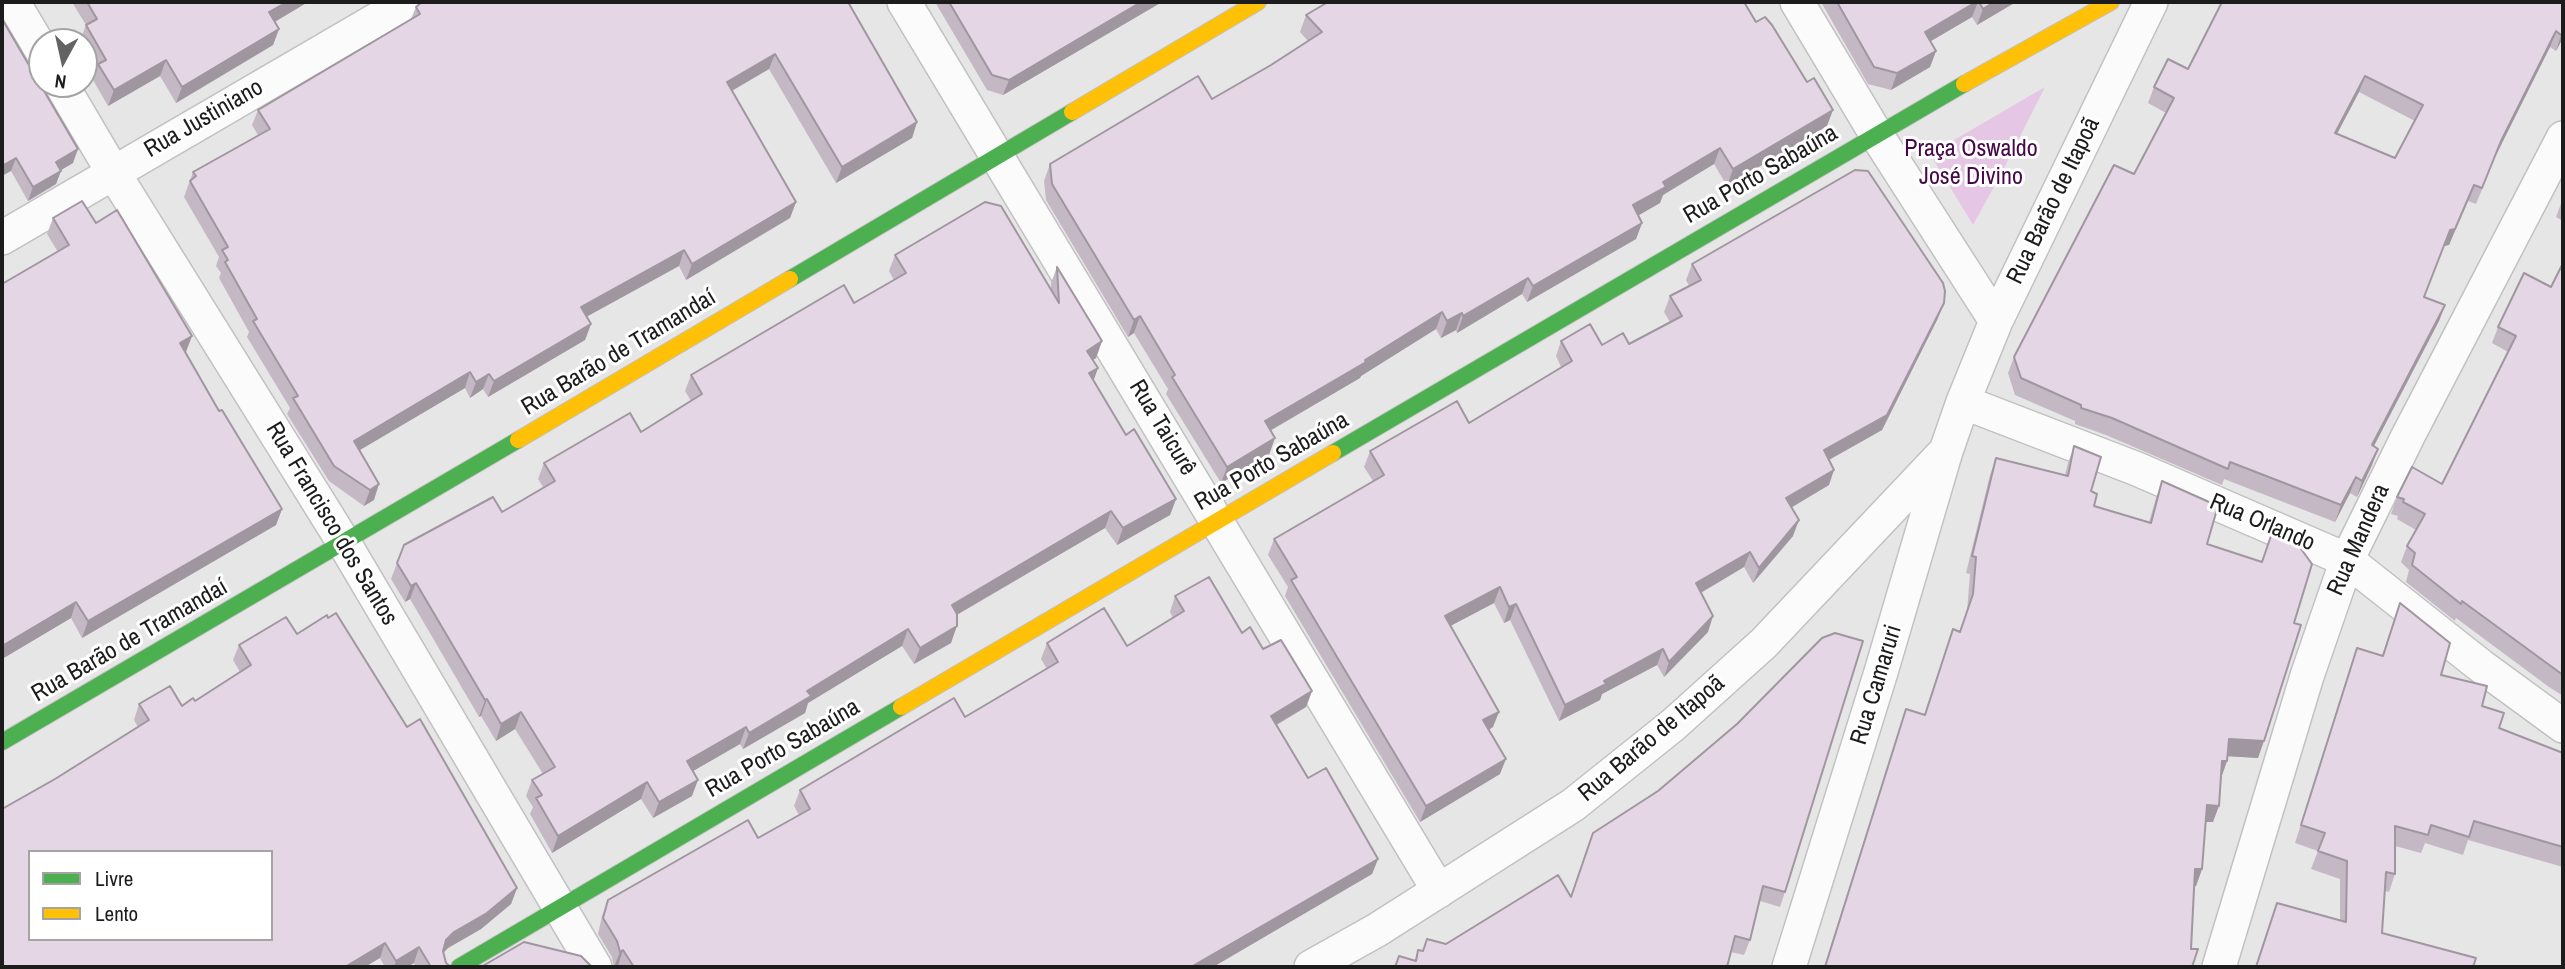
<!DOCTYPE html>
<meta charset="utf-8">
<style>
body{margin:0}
#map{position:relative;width:2565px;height:969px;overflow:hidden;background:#e7e6e7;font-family:"Archivo Narrow",sans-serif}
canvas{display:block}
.frame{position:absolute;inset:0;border:4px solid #1d1c1d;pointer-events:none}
.legend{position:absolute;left:28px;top:850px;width:245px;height:91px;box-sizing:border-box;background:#fff;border:2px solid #a5a4a5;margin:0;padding:9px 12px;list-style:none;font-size:21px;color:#1d1c1d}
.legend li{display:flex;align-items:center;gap:14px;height:35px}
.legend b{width:35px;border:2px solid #a5a4a5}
.north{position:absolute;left:28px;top:28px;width:70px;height:70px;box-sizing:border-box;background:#fff;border:2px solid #a5a4a5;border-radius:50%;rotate:188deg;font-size:19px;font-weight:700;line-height:28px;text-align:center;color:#1d1c1d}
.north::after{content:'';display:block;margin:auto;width:24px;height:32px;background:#646364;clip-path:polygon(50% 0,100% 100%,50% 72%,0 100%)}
</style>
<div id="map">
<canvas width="2565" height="969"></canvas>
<div class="frame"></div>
<ul class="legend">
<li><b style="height:9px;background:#4caf50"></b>Livre</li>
<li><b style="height:9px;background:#ffc107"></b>Lento</li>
</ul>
<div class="north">N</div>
</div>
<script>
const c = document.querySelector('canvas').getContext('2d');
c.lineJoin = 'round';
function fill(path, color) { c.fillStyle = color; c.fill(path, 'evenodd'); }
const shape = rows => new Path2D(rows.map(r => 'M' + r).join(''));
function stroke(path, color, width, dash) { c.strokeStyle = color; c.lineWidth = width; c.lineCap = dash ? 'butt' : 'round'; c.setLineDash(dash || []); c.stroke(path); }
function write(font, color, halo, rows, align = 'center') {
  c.font = font + ' "Archivo Narrow",sans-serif'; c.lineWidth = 6; c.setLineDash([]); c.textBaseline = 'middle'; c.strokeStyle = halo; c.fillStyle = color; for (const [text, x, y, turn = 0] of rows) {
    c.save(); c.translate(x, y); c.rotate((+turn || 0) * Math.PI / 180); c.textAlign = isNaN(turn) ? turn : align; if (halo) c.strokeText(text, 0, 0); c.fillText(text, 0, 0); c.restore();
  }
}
const green = shape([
 [2045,87,2000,176,1973,225,1930,154]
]);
const street = shape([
 [13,2,42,51],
 [904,2,1439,891],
 [1797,2,1876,134,1996,321],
 [61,84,113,172,344,543,595,967],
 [2,238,407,2],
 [1963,402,2137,469,2347,560,2481,666,2563,726],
 [1311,967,1377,930,1573,805,1673,725,1764,643,1941,456],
 [1789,967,1881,672,1946,451,1963,402,1996,321,2151,2],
 [2219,967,2307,676,2347,560,2408,436,2563,138]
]);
const fast = shape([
 [790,279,1072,112],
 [1333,453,1964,84],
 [2,742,518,440],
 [459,967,901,707]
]);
const slow = shape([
 [1964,84,2111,2],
 [1072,112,1258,2],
 [518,440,790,279],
 [901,707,1333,453]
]);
const wall = shape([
 [72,2,308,2,275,22,279,29,273,45,176,103,160,76,108,106,93,80,96,70,84,49,84,42,80,41,86,25],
 [848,2,917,122,912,138,836,183,769,69,732,91,796,202,790,218,686,280,679,266,586,317,591,324,585,340,488,397,483,389,470,398,465,388,360,450,374,500,364,506,329,481,287,414,290,408,247,337,249,332,219,278,221,273,216,266,219,257,184,197,193,172,258,135,252,125,258,110,411,19,416,7],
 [935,2,1162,2,1003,95,987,90],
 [1821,2,2016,2,1977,25,1972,17,1931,41,1936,51,1930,67,1891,90,1868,84],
 [2563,2,2563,38,2556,51,2550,47,2495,157,2476,204,2468,201,2449,245,2444,246,2424,297,2445,305,2439,321,2374,446,2372,465,2357,497,2350,493,2335,522,2224,479,2222,485,2106,435,2075,424,2075,421,2015,395,2008,373,2014,357,2134,174,2166,113,2148,103,2154,87,2188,69],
 [2359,92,2415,121,2395,158,2337,134],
 [1306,15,1756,22,1827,126,1727,186,1714,164,1663,195,1660,203,1638,215,1642,223,1636,239,1527,302,1522,294,1457,333,1456,330,1441,338,1436,329,1361,376,1360,378,1270,431,1269,455,1221,483,1166,394,1168,389,1134,333,1128,337,1046,200,1044,181,1050,164,1212,99,1271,65,1308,41,1300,32],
 [2,19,73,163,61,170,56,184,28,201,11,171],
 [2563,198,2563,221,2556,217],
 [53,218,96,223,186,352,185,353,219,411,282,509,276,525,82,638,71,618,2,659,2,284,58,252,47,234],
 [895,255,1051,290,1051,283,1057,267,1102,341,1096,358,1093,360,1098,368,1093,380,1126,435,1176,499,1170,515,1117,545,1105,528,957,615,951,643,914,664,902,646,808,703,805,713,743,749,740,744,693,771,692,796,653,818,641,799,552,853,530,814,533,807,526,796,532,780,543,774,515,729,496,741,481,716,479,717,410,599,405,602,391,579,404,545,502,512,543,487,538,479,544,463,641,432,691,401,685,391,691,375,854,303,894,280,889,271],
 [2563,263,2563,696,2549,687,2456,618,2455,621,2406,582,2409,570,2401,562,2407,546,2416,530,2397,519,2398,516,2391,514,2397,497,2442,484,2508,352,2492,343,2498,327,2551,287],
 [1692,264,1938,318,1882,430,1829,460,1829,485,1791,508,1793,536,1753,583,1744,567,1701,593,1708,632,1664,677,1657,665,1602,694,1600,700,1559,721,1510,620,1504,623,1494,603,1450,626,1493,727,1489,730,1500,774,1420,822,1285,596,1288,587,1268,555,1274,539,1373,481,1364,467,1370,451,1469,423,1561,367,1556,356,1561,341,1602,345,1629,344,1670,322,1664,312,1670,296,1689,286,1686,280],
 [2074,446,2091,491,2094,506,2149,522,2156,498,2162,481,2207,544,2262,562,2273,530,2294,623,2258,758,2228,756,2227,761,2221,778,2213,822,2206,822,2202,869,2196,886,2194,886,2191,949,2192,967,1824,967,1906,709,1924,715,1953,629,1960,632,1967,611,1970,574,1966,573,1990,475,1996,458,2065,475,2068,463],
 [1175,596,1242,633,1263,649,1312,691,1306,707,1277,725,1308,778,1378,859,1372,874,1213,967,619,967,618,966,614,967,612,957,598,934,602,916,608,900,758,838,799,815,794,806,800,790,965,717,1047,669,1041,659,1047,643,1127,646,1173,618,1170,612],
 [2400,603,2441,675,2482,706,2499,728,2563,753,2563,867,2468,840,2463,855,2425,843,2421,853,2395,846,2395,874,2389,892,2385,891,2382,933,2473,967,2255,967,2277,903,2340,921,2340,879,2311,869,2318,851,2295,843,2357,648,2382,655],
 [297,634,407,727,517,888,511,904,481,929,448,948,443,953,446,963,451,967,416,967,414,963,407,967,385,967,380,958,55,779,138,727,134,720,139,704,182,706,195,701,240,672,233,660,239,645],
 [1593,833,1785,892,1780,907,1760,901,1750,940,1744,955,1731,952,1415,960,1418,950,1422,951,1446,944,1571,897]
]);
const shadedWall = shape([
 [287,2,308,2,264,28,269,12],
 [1141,2,1162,2,1003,95,1009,80],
 [1976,2,1978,2,1972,17,1919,48,1925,32],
 [1994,2,2016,2,1977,25,1983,9],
 [279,29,273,45,176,103,182,87],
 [2556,31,2550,47,2495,157,2476,204,2501,141],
 [2563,32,2563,38,2556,51,2561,35],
 [1936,51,1930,67,1891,90,1897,73],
 [775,54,769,69,721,97,727,82],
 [166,60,160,76,108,106,114,90],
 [2365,76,2359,92,2329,149,2335,133],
 [1833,110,1827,126,1727,186,1733,169],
 [917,122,912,138,836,183,842,167],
 [1720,148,1714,164,1663,195,1660,203,1627,222,1633,205,1663,182],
 [78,149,73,163,51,176,56,162],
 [16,158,11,171,2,176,2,166],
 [61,171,56,184,28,201,33,187],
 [2474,185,2449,245,2444,246,2450,230],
 [796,202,790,218,686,280,692,264],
 [1642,223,1636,239,1527,302,1533,286],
 [684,250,679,266,575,323,581,307],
 [1528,278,1522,294,1457,333,1463,316],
 [1944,303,1938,318,1882,430,1818,466,1824,450],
 [2445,305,2439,321,2366,461,2372,445],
 [1442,312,1436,329,1361,376,1360,378,1259,437,1265,421],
 [1462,313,1456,330,1441,338,1447,321],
 [1140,316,1134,333,1128,337,1134,320],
 [591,324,585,340,488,397,494,381],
 [192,336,186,352,174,360,180,343],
 [1102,341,1096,358,1081,367,1087,351],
 [1098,368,1092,385,1089,373],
 [470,372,465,388,348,457,354,441],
 [489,374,483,389,470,398,476,382],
 [1275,438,1269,455,1221,483,1227,467],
 [2378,449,2372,465,2357,497,2362,481],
 [1834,470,1829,485,1780,514,1786,498],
 [2356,477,2350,493,2335,522,2341,505],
 [379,484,374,500,364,506,370,490],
 [1176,499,1170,515,1117,545,1123,528],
 [282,509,276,525,82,638,88,621],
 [1111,511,1105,528,946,621,952,605],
 [1799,520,1793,536,1753,583,1759,568],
 [1750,552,1744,567,1690,599,1696,583],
 [416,583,410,599,405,602,411,586],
 [1500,587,1494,603,1439,632,1445,616],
 [76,602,71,618,2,659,2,646],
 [1516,604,1510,620,1504,623,1509,607],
 [1713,616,1708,632,1664,677,1669,662],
 [957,626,951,643,914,664,920,648],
 [908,629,902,646,808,703,805,713,743,749,749,733,807,691],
 [1663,649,1657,665,1602,694,1600,700,1559,721,1565,705,1604,681],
 [1312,691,1306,707,1265,731,1271,716],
 [487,699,481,716,479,717,485,700],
 [521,712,515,729,496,741,501,724],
 [1499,712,1493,727,1477,736,1483,720],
 [746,727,740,744,681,778,687,761],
 [2229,739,2264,741,2258,758,2223,756],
 [1506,759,1500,774,1420,822,1426,806],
 [2222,761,2227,761,2221,778],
 [698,780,692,796,653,818,659,802],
 [647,782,641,799,552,853,558,836],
 [2207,805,2219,806,2213,822,2201,822],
 [1378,859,1372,874,1213,967,1191,967],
 [2195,869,2202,869,2196,886,2189,886],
 [517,888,511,904,481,929,448,948,440,956,446,940,454,932],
 [385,943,380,958,365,967,345,967],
 [419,947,414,963,407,967,394,967,396,961],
 [623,950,618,966,614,967,620,952]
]);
const building = shape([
 [87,2,287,2,269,12,279,29,182,87,166,60,114,90,98,64,106,60,86,25,97,19,87,2],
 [422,2,848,2,917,122,842,167,775,54,727,82,796,202,692,264,684,250,581,307,591,324,494,381,489,374,476,382,470,372,354,441,379,484,370,490,334,466,293,398,298,396,253,321,257,319,225,262,228,260,222,250,228,247,190,181,196,176,193,172,270,129,258,110,420,14,416,7,422,2],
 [949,2,1141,2,1009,80,992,75,949,2],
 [1328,2,1744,2,1756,22,1765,17,1772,25,1807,82,1814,78,1833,110,1733,169,1720,148,1663,182,1666,187,1633,205,1642,223,1533,286,1528,278,1463,316,1462,313,1447,321,1442,312,1365,360,1366,362,1265,421,1275,438,1227,467,1172,377,1175,375,1140,316,1134,320,1052,184,1050,164,1198,76,1212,99,1271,65,1322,32,1306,15,1328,2],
 [1837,2,1976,2,1925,32,1936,51,1897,73,1874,67,1837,2],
 [1979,2,1994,2,1983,9,1979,2],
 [2222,2,2563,2,2563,32,2561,35,2556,31,2501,141,2482,188,2474,185,2455,229,2450,230,2424,297,2445,305,2372,445,2378,449,2362,481,2356,477,2341,505,2230,462,2228,469,2112,418,2081,408,2081,405,2021,378,2014,357,2114,165,2134,174,2174,98,2154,87,2168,59,2188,69,2222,2],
 [2365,76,2423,105,2395,158,2335,133,2365,76],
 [2,19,78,149,56,162,61,171,33,187,16,158,2,166,2,19],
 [1855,170,1868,171,1943,283,1945,291,1944,303,1887,415,1824,450,1834,470,1786,498,1799,520,1759,568,1750,552,1696,583,1713,616,1669,662,1663,649,1604,681,1606,684,1565,705,1516,604,1509,607,1500,587,1445,616,1499,712,1483,720,1506,759,1426,806,1291,580,1297,577,1274,539,1384,475,1370,451,1457,401,1469,423,1572,361,1561,341,1590,324,1602,345,1623,333,1629,344,1682,316,1670,296,1701,280,1692,264,1855,170],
 [82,201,96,223,117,210,192,336,180,343,219,411,222,410,282,509,88,621,76,602,2,646,2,284,69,245,53,218,82,201],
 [985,202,1001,206,1059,303,1057,267,1102,341,1087,351,1098,368,1089,373,1126,435,1134,429,1176,499,1123,528,1111,511,952,605,957,614,957,626,920,648,908,629,807,691,811,696,749,733,746,727,687,761,698,780,659,802,647,782,558,836,536,798,542,795,532,780,555,767,521,712,501,724,487,699,485,700,416,583,411,586,397,563,404,545,493,497,502,512,555,481,544,463,630,413,641,432,702,394,691,375,844,285,854,303,906,273,895,255,985,202],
 [2563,263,2563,675,2462,601,2461,604,2412,565,2415,553,2407,546,2425,514,2403,502,2404,499,2397,497,2412,467,2442,484,2516,336,2498,327,2524,273,2551,287,2563,263],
 [2074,446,2101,457,2091,491,2097,494,2094,506,2151,523,2162,481,2218,506,2207,544,2262,562,2273,530,2293,538,2312,564,2294,623,2301,625,2264,741,2229,739,2227,761,2222,761,2219,806,2207,805,2202,869,2195,869,2191,949,2198,949,2192,967,1825,967,1906,709,1925,715,1953,629,1960,632,1973,594,1976,557,1972,556,1996,458,2068,476,2074,446],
 [1209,577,1242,633,1250,627,1263,649,1281,640,1312,691,1271,716,1308,778,1326,768,1378,859,1191,967,634,967,623,950,620,952,617,941,603,918,608,900,748,820,758,838,810,809,800,790,954,698,965,717,1058,662,1047,643,1104,608,1127,646,1184,611,1175,596,1209,577],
 [2400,603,2450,643,2441,675,2487,686,2482,706,2504,713,2499,728,2563,753,2563,847,2474,821,2469,837,2431,825,2428,835,2395,826,2395,874,2386,872,2382,933,2476,958,2473,967,2256,967,2277,903,2346,922,2347,861,2318,851,2325,833,2301,825,2357,648,2383,656,2400,603],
 [336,613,407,727,420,719,517,888,487,913,454,932,446,940,443,951,446,963,451,967,431,967,419,947,396,961,385,943,345,967,2,967,2,809,55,779,149,720,139,704,170,686,182,706,193,698,195,701,251,665,239,645,286,617,297,634,327,615,328,618,336,613],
 [30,852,271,852,271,939,30,939,30,852],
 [1835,633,1863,641,1785,892,1763,886,1750,940,1735,936,1727,967,1395,967,1399,956,1416,961,1418,950,1423,951,1427,939,1446,944,1558,875,1571,897,1593,833,1658,791,1737,724,1822,638,1835,633],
 [524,942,581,956,592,967,481,967,524,942]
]);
const streetNames = [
 ["Rua Justiniano",204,119,-30],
 ["Rua Porto Sabaúna",1761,175,-30],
 ["Rua Barão de Itapoã",2054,201,-64],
 ["Rua Barão de Tramandaí",619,353,-31],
 ["Rua Taicurê",1162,428,59],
 ["Rua Porto Sabaúna",1272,462,-30],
 ["Rua Orlando",2262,523,23],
 ["Rua Francisco dos Santos",331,524,59],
 ["Rua Mandera",2359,540,-66],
 ["Rua Barão de Tramandaí",130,641,-30],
 ["Rua Camaruri",1877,685,-73],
 ["Rua Barão de Itapoã",1652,739,-40],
 ["Rua Porto Sabaúna",783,749,-30]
];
const parkNames = [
 ["Praça Oswaldo",1971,150],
 ["José Divino",1971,178]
];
fill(green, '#e5c6e4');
stroke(street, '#c2c1c2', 36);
stroke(fast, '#c2c1c2', 18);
stroke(slow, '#c2c1c2', 18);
stroke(street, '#fbfbfb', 33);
stroke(fast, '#4caf50', 16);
stroke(slow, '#ffc107', 16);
fill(wall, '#c4b8c4');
fill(shadedWall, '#a096a0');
fill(building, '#e4d6e4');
stroke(building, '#a096a0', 2);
write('24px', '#1d1c1d', '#fff', streetNames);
write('24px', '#460848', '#fff', parkNames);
</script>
